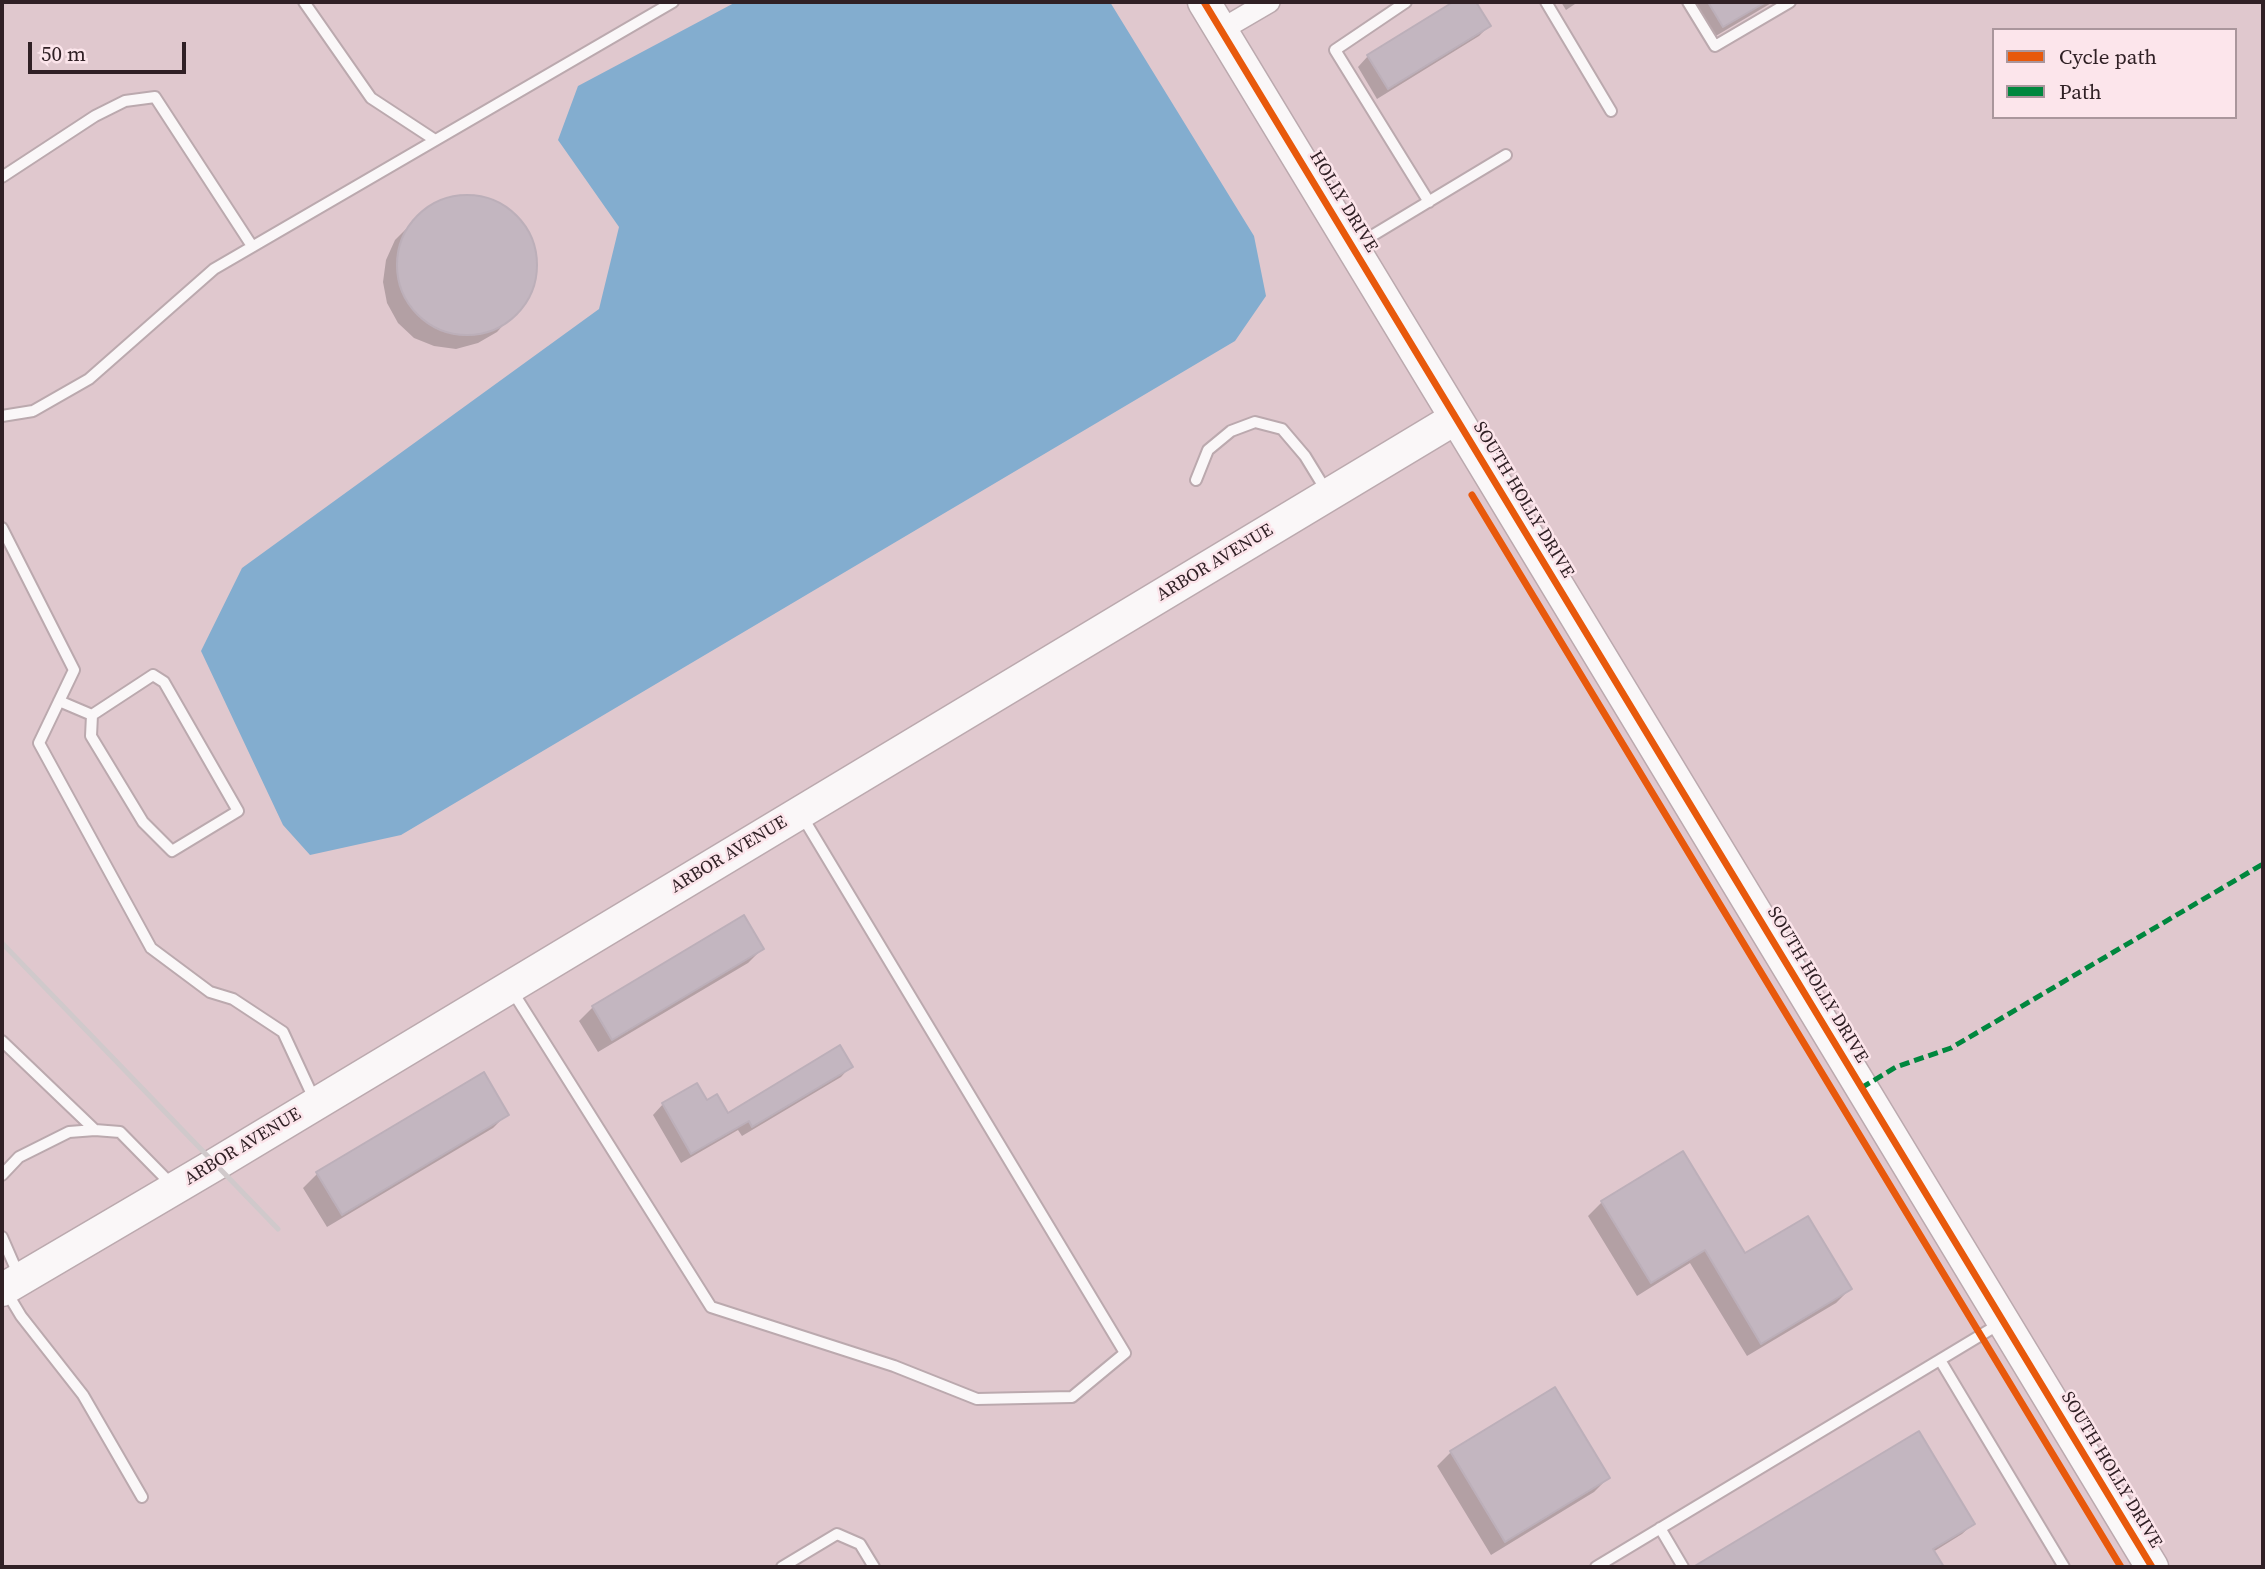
<!DOCTYPE html>
<style>
body{margin:0}
#map{position:relative;width:2265px;height:1569px;overflow:hidden;background:#e0c8ce;font-family:"Source Serif 4",serif}
canvas{display:block}
.frame{position:absolute;inset:0;border:4px solid #302025;pointer-events:none}
.legend{position:absolute;left:1992px;top:28px;width:245px;height:91px;box-sizing:border-box;background:#fce5eb;border:2px solid #aa969c;margin:0;padding:9px 12px;list-style:none;font-size:21px;color:#302025}
.legend li{display:flex;align-items:center;gap:14px;height:35px}
.legend b{width:35px;border:2px solid #aa969c}
.scale{position:absolute;left:28px;top:42px;width:158px;height:32px;box-sizing:border-box;border:4px solid #302025;border-top:0;padding-left:9px;font-size:21px;line-height:24px;white-space:nowrap;color:#302025;-webkit-text-stroke:5px #fce5eb;paint-order:stroke}
</style>
<div id="map">
<canvas width="2265" height="1569"></canvas>
<div class="frame"></div>
<ul class="legend">
<li><b style="height:9px;background:#e8590c"></b>Cycle path</li>
<li><b style="height:9px;background:#00873e"></b>Path</li>
</ul>
<div class="scale">50 m</div>
</div>
<script>
const c = document.querySelector('canvas').getContext('2d');
c.lineJoin = 'round';
function fill(path, color) { c.fillStyle = color; c.fill(path, 'evenodd'); }
const shape = rows => new Path2D(rows.map(r => 'M' + r).join(''));
function stroke(path, color, width, dash) { c.strokeStyle = color; c.lineWidth = width; c.lineCap = dash ? 'butt' : 'round'; c.setLineDash(dash || []); c.stroke(path); }
function write(font, color, halo, rows, align = 'center') {
  c.font = font + ' "Source Serif 4",serif'; c.lineWidth = 5; c.setLineDash([]); c.textBaseline = 'middle'; c.strokeStyle = halo; c.fillStyle = color; for (const [text, x, y, turn = 0] of rows) {
    c.save(); c.translate(x, y); c.rotate((+turn || 0) * Math.PI / 180); c.textAlign = isNaN(turn) ? turn : align; if (halo) c.strokeText(text, 0, 0); c.fillText(text, 0, 0); c.restore();
  }
}
const water = shape([
 [736,2,1110,2,1254,236,1266,296,1235,341,401,835,310,855,283,825,201,651,242,568,599,309,619,227,558,140,578,86]
]);
const shadow = shape([
 [1457,2,1474,2,1489,26,1479,36,1377,99,1358,67,1368,56],
 [1561,2,1578,2,1566,10],
 [1686,2,1773,2,1709,40],
 [472,196,495,201,514,214,528,232,536,255,535,278,526,300,497,332,478,343,456,349,434,346,414,338,398,323,387,303,383,282,386,260,395,240,427,208,449,198],
 [762,949,748,963,598,1052,579,1021,593,1007],
 [851,1066,841,1077,742,1136,738,1130,681,1163,653,1115,663,1104,706,1103,727,1115],
 [507,1114,493,1128,327,1227,303,1188,317,1174],
 [1602,1202,1745,1255,1850,1289,1836,1303,1747,1356,1690,1263,1637,1296,1588,1216],
 [1451,1452,1608,1478,1594,1492,1491,1555,1437,1466],
 [1973,1524,1962,1534,1933,1552,1942,1567,1701,1567,1709,1560]
]);
const building = shape([
 [1453,2,1476,2,1491,26,1388,89,1367,55,1453,2],
 [1708,2,1766,2,1723,27,1708,2],
 '397 265a70 70 0 1 1 140 0a70 70 0 1 1-140 0Z',
 [744,915,764,949,612,1040,592,1006,744,915],
 [840,1045,853,1067,752,1127,749,1121,691,1154,662,1103,697,1083,707,1100,717,1094,728,1113,840,1045],
 [484,1072,509,1115,342,1215,316,1172,484,1072],
 [1683,1151,1745,1253,1808,1216,1852,1289,1761,1344,1705,1250,1651,1283,1601,1201,1683,1151],
 [1555,1387,1610,1478,1505,1542,1450,1451,1555,1387],
 [1919,1431,1975,1524,1933,1549,1944,1567,1693,1567,1919,1431]
]);
const lane = shape([
 [304,2,371,98,435,140],
 [1406,2,1335,50,1429,202],
 [1546,2,1611,111],
 [1688,2,1715,46,1790,2],
 [2,177,95,116,125,101,155,97,252,246],
 [1355,246,1506,155],
 [2,416,33,411,89,379,214,269,673,2],
 [1196,480,1208,450,1231,431,1255,422,1282,429,1305,456,1327,492],
 [2,528,74,670,39,743,151,948,210,992,233,999,283,1032,315,1101],
 [153,675,164,682,238,811,172,851,143,822,91,736,92,715,153,675],
 [59,701,92,715],
 [511,989,711,1307,894,1366,977,1399,1072,1397,1125,1353,802,816],
 [2,1041,95,1130],
 [2,1175,19,1157,69,1132,95,1130,120,1132,173,1186],
 [2,1237,19,1276],
 [6,1291,21,1316,83,1395,142,1497],
 [1940,1360,2064,1567],
 [1660,1528,1683,1567],
 [782,1567,837,1534,860,1544,874,1567],
 [1596,1567,2001,1323]
]);
const street = shape([
 [1221,30,1269,2]
]);
const secondary = shape([
 [1204,2,2152,1567],
 [2,1290,216,1164,1456,418]
]);
const rail = shape([
 [2,943,278,1229]
]);
const quiet = shape([
 [1861,1088,1896,1067,1951,1048,2263,864]
]);
const cycleway = shape([
 [1204,2,2152,1567],
 [1472,495,2121,1567]
]);
const streetNames = [
 ["HOLLY DRIVE",1343,202,59],
 ["SOUTH HOLLY DRIVE",1523,500,59],
 ["ARBOR AVENUE",1215,563,-31],
 ["ARBOR AVENUE",729,855,-31],
 ["SOUTH HOLLY DRIVE",1817,985,59],
 ["ARBOR AVENUE",243,1147,-31],
 ["SOUTH HOLLY DRIVE",2111,1470,59]
];
fill(water, '#83adcf');
fill(shadow, '#0003');
fill(building, '#c3b6c0');
stroke(building, '#bcafb9', 2);
stroke(lane, '#bba9ae', 14);
stroke(street, '#bba9ae', 24);
stroke(secondary, '#bba9ae', 35);
stroke(lane, '#faf7f8', 10);
stroke(street, '#faf7f8', 21);
stroke(secondary, '#faf7f8', 32);
stroke(rail, '#d0c9cb', 5);
stroke(quiet, '#00873e', 5, [10, 5]);
stroke(cycleway, '#e8590c', 7);
write('18px', '#302025', '#fce5eb', streetNames);
</script>
